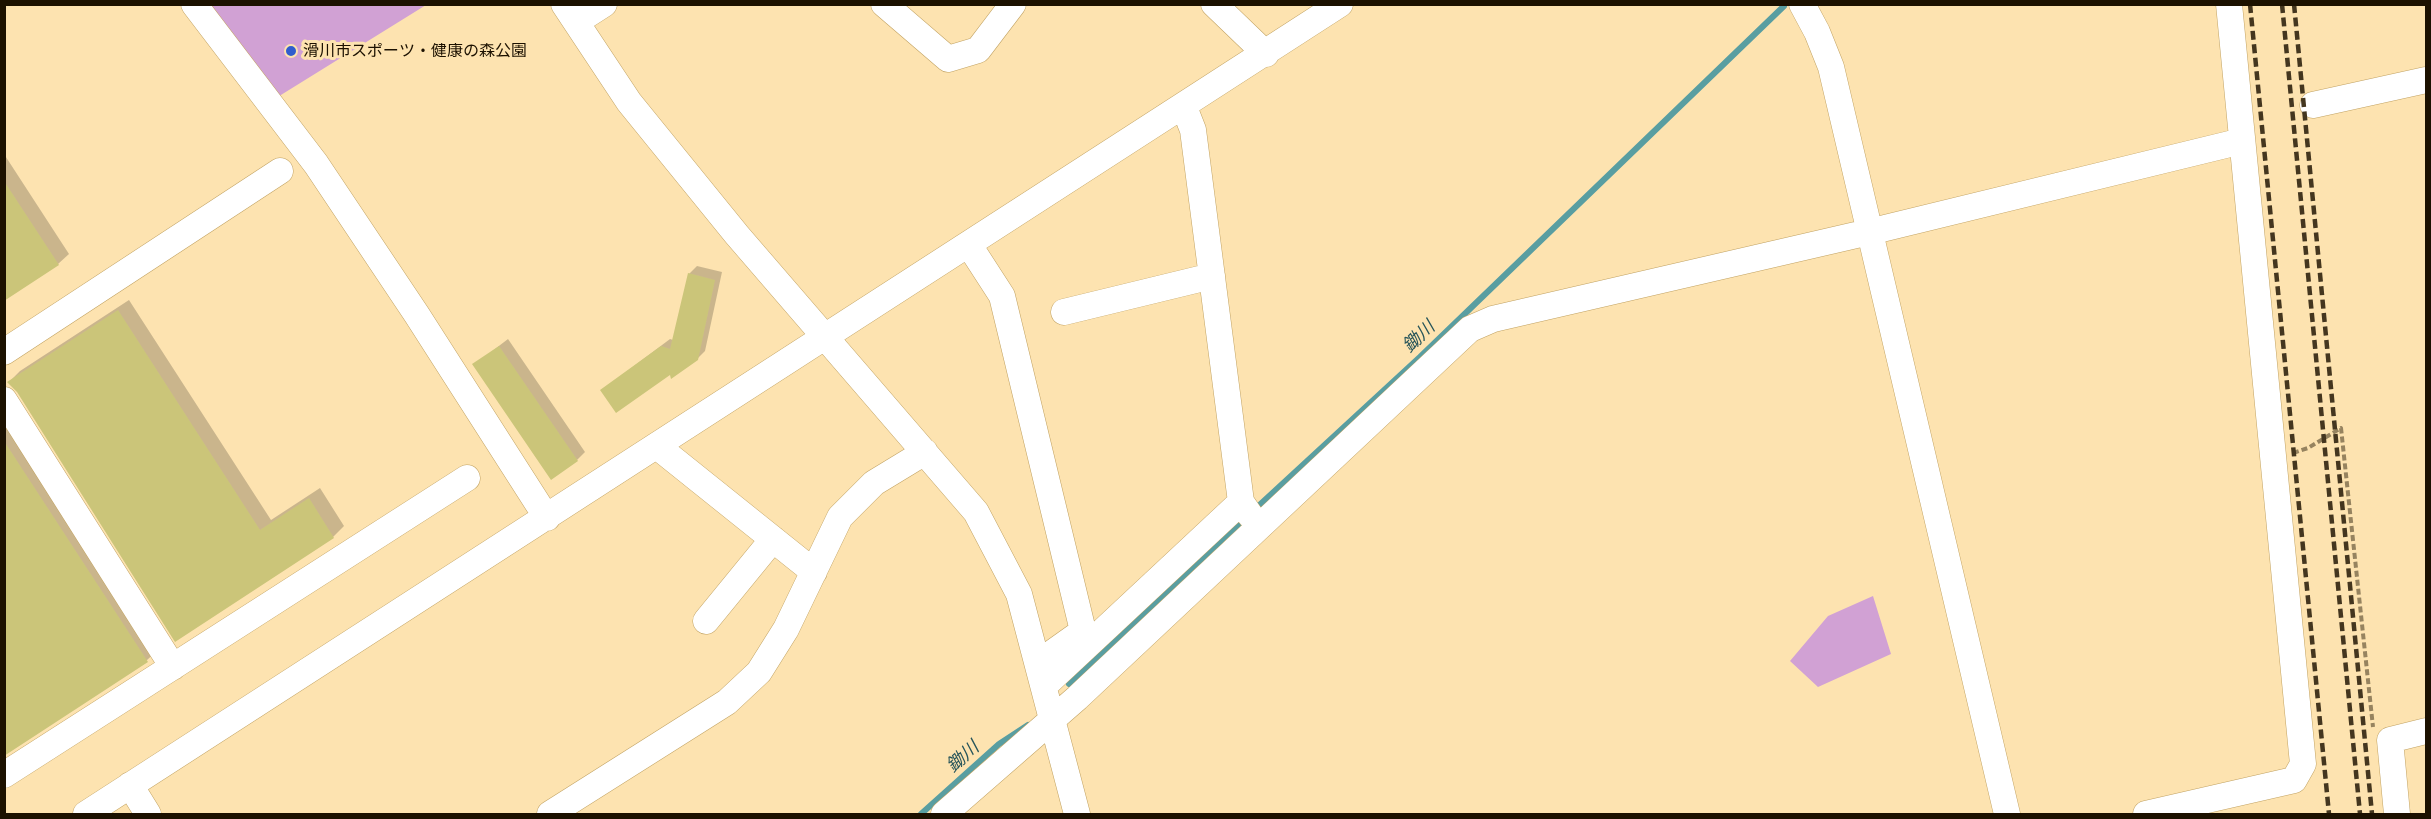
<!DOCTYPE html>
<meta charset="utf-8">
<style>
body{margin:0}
#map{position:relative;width:2431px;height:819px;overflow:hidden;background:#fde3b0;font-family:Literata,serif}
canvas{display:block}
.frame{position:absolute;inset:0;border:6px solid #1c1100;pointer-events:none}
</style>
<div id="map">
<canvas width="2431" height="819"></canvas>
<div class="frame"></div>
</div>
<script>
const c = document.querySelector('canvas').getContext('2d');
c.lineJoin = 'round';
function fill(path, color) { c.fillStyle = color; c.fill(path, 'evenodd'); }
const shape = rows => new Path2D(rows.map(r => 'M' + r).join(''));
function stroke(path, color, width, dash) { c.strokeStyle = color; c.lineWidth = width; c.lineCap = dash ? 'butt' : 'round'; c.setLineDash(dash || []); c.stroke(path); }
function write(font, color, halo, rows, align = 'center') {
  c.font = font + ' Literata,"Noto Sans JP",serif'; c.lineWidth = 6; c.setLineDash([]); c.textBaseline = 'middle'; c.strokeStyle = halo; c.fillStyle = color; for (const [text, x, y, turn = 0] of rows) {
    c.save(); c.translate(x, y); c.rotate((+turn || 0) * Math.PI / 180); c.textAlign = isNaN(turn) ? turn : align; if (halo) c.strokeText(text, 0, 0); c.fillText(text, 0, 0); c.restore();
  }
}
const green = shape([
 [197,5,426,5,268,103],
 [1873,596,1891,654,1818,687,1790,661,1828,616]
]);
const shadow = shape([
 [4,154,69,254,58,264,4,299],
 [697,266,722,272,705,351,697,359,670,373,602,390,670,339,673,340,689,274],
 [129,300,271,520,320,488,344,526,333,537,175,640,18,391,9,382,20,371],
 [508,339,585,452,577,460,474,365],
 [4,414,158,650,147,660,4,754]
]);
const stream = shape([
 [1253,511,1420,357,1784,6],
 [1069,684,1245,518],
 [921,814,999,744,1028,725]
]);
const building = shape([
 [4,181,59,265,4,301],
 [688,273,715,280,698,360,671,379,670,375,616,413,600,390,661,346,670,349],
 [118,310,260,530,309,498,334,538,175,642,17,392,7,382],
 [499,346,578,461,551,480,472,364],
 [4,441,148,662,4,756]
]);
const path = shape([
 [2293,453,2308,448,2341,428,2373,727]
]);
const minor = shape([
 [194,4,316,164,417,315,547,518],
 [564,4,629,102,737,235,976,512,1019,594,1077,814],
 [884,4,948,59,978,50,1013,4],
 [1214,4,1266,54],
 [1802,4,1817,32,1831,67,2007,814],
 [576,22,604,4],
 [2313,105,2426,80],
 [1184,107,1193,130,1241,502],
 [969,245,1002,296,1083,631,1038,663],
 [1064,312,1212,276],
 [4,352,280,171],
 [4,400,173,667],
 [658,447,814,572],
 [706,621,773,539],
 [1044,686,1241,502,1250,515],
 [4,775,467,478],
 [130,785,148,814],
 [86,814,1340,4],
 [550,814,727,702,759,672,786,629,840,517,874,483,925,452],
 [944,814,1077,698,1470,329,1493,319,1869,232,2242,141],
 [2146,814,2294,780,2303,764,2229,4],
 [2397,814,2390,740,2426,731]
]);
const rail = shape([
 [2250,4,2329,814],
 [2282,4,2360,814],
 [2294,4,2372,814]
]);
const markers = [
 [291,51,6,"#305dcd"]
];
const poiNames = [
 ["滑川市スポーツ・健康の森公園",303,51]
];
const waterNames = [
 ["鋤川",1419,337,-44],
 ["鋤川",963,757,-42]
];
fill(green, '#d1a1d4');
fill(shadow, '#0003');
stroke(stream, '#599ea1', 6);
fill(building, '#cbc579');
stroke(minor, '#c1a262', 27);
stroke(path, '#96835f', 4, [6, 3]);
stroke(minor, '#fff', 26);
stroke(rail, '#44361f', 4.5, [9, 4.5]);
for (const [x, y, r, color] of markers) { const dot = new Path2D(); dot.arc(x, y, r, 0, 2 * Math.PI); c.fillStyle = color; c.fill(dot); stroke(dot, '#fde3b0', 2); }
write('16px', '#1c1100', '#fde3b0', poiNames, 'left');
write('italic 18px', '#27555a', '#fde3b0', waterNames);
</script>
